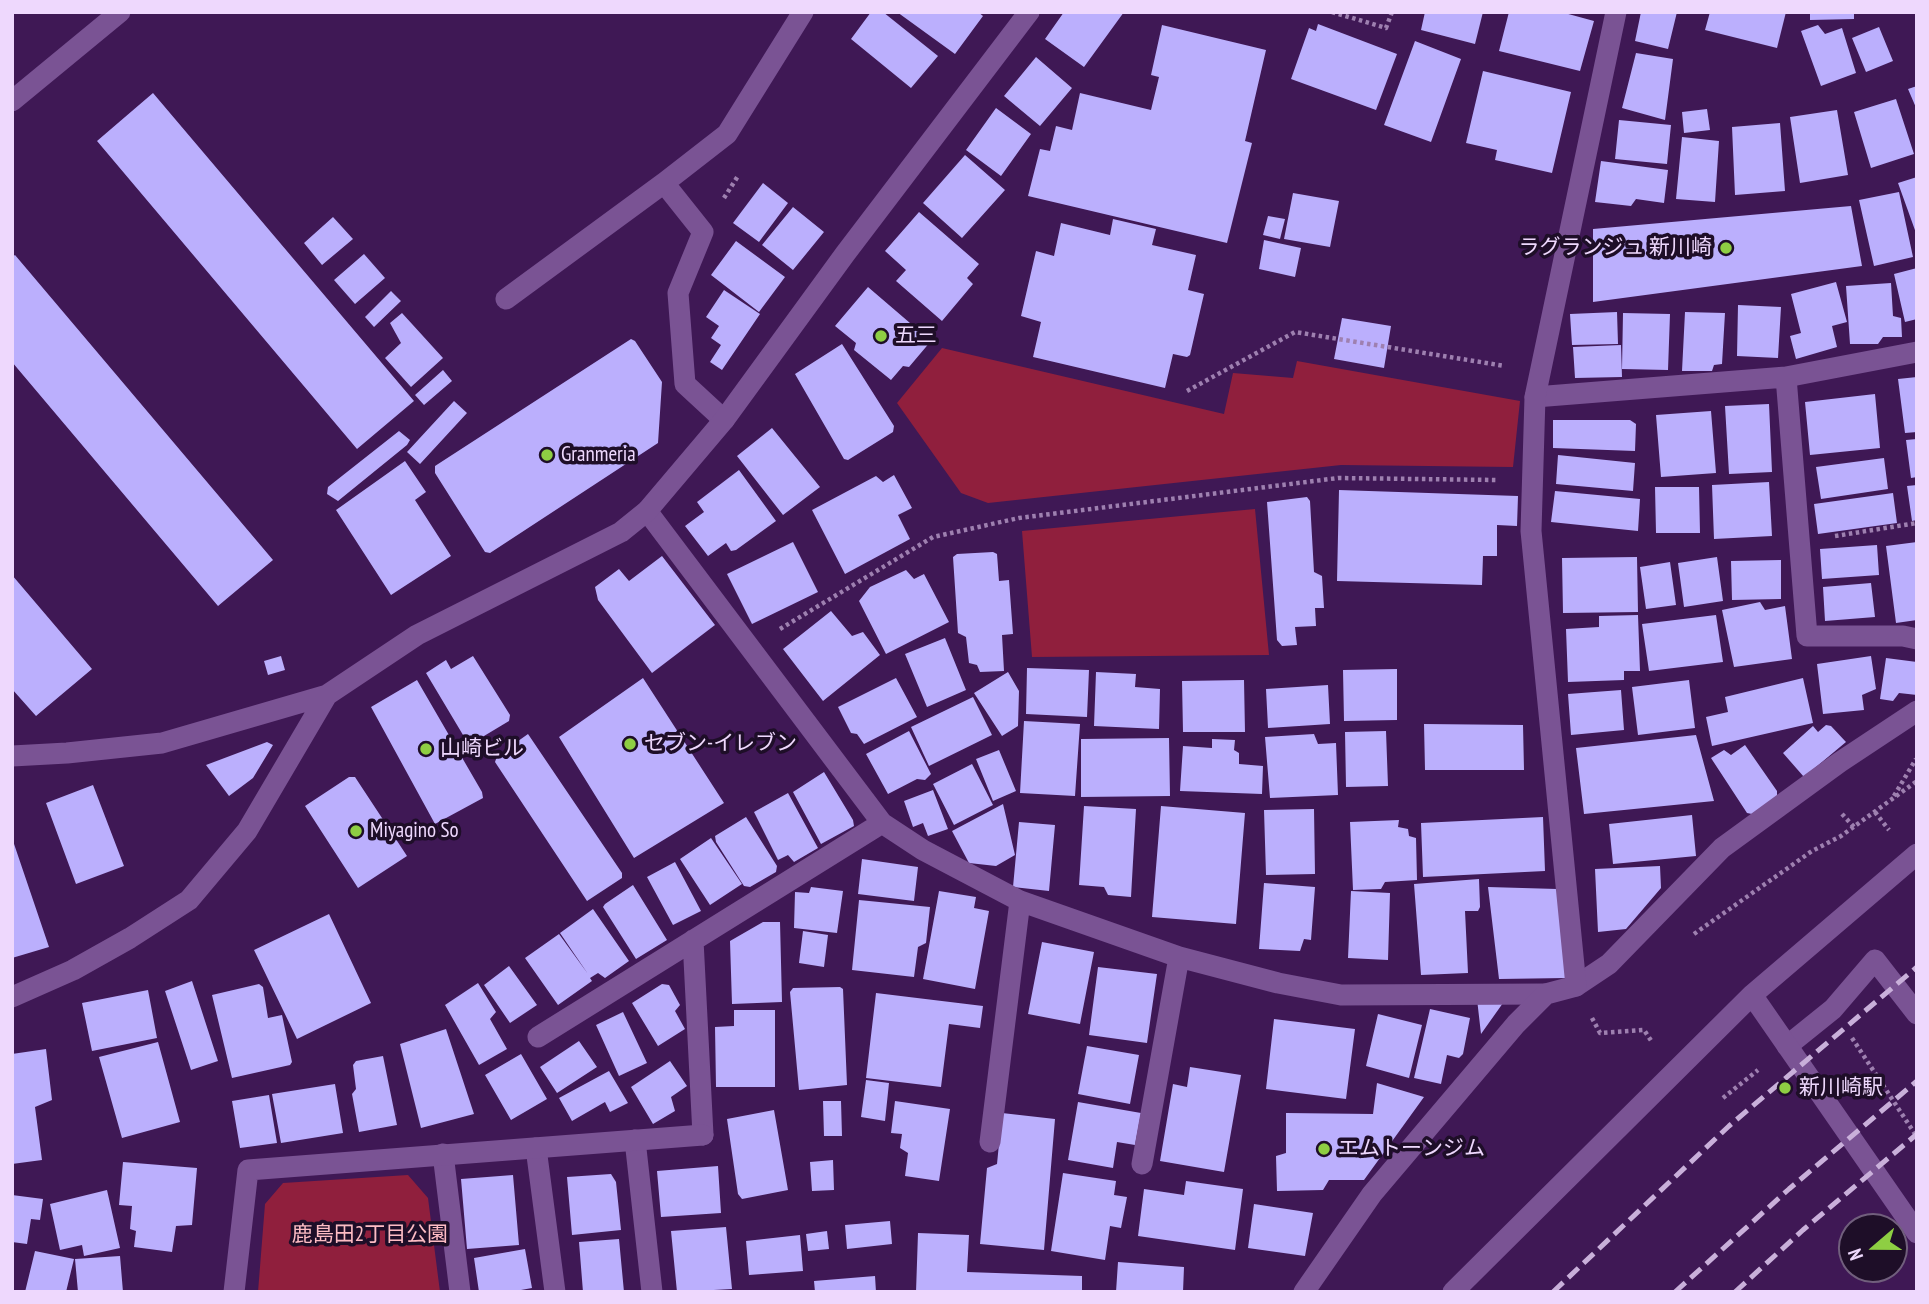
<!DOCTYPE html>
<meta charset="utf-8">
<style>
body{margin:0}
#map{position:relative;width:1929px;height:1304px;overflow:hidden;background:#3f1855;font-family:"PT Sans Narrow",sans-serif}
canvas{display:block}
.frame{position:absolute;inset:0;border:14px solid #eed8fd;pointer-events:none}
.north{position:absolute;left:1838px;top:1213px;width:70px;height:70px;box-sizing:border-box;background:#1e0e28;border:2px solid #715f7d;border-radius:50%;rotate:250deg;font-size:19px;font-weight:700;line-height:28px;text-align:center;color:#eed8fd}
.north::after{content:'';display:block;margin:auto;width:24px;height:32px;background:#8ece43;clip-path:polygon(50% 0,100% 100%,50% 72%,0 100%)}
</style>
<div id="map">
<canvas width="1929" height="1304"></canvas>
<div class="frame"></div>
<div class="north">N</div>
</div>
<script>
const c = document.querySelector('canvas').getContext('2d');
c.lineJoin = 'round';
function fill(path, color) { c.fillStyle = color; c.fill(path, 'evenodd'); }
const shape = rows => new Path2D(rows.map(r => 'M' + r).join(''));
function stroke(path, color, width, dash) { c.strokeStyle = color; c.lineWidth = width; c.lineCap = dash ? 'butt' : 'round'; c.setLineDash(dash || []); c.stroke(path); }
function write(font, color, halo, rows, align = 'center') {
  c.font = font + ' "PT Sans Narrow","Noto Sans JP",sans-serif'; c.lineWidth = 7; c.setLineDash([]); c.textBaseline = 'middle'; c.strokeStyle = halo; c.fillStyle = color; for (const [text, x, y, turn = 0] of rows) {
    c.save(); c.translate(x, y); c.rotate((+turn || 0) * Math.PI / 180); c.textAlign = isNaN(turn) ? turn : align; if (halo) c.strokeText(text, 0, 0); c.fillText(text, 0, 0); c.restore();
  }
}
const green = shape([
 [942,348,1224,414,1233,373,1293,378,1297,361,1520,401,1513,467,1341,465,988,503,961,493,897,403],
 [1255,509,1269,655,1032,657,1022,531],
 [408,1175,428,1198,440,1292,258,1292,265,1204,283,1183]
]);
const building = shape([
 [871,12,883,12,938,56,911,88,851,39],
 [897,12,978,12,983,16,955,54],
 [1064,12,1124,12,1084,67,1045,39],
 [1425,12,1483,12,1475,44,1421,30],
 [1509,12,1561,12,1594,21,1580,71,1499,51],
 [1641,12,1677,12,1668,49,1635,41],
 [1710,12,1786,12,1777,48,1705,30],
 [1810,12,1854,12,1854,19,1810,20],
 [1318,24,1397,54,1376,110,1291,79,1309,28,1316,31],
 [1162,25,1266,50,1245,141,1252,143,1227,243,1028,196,1040,149,1050,151,1056,126,1072,130,1080,93,1151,110,1159,77,1151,75],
 [1818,25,1825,34,1842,28,1856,73,1821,86,1801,31],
 [1879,27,1893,61,1866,72,1852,38],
 [1415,41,1461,59,1431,142,1384,125],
 [1636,53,1673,59,1665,120,1622,108],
 [1036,57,1072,88,1040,126,1004,96],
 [1483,71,1571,92,1552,173,1495,160,1497,150,1466,143],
 [1917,86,1917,110,1908,89],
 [153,93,414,401,357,449,97,141],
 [1896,99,1914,154,1871,168,1854,112],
 [996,108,1031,134,1001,176,966,150],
 [1707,109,1710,130,1684,133,1682,112],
 [1837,110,1848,175,1800,183,1790,117],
 [1619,120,1671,125,1667,164,1615,159],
 [1780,123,1785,191,1735,195,1732,127],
 [1682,137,1719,141,1715,202,1676,199],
 [965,155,1005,190,962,238,923,203],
 [1601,161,1668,170,1664,203,1636,199,1631,206,1595,202],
 [1917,177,1917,233,1916,233,1898,183],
 [763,183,788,203,759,242,733,223],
 [1899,192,1913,257,1874,266,1859,200],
 [1293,193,1339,201,1330,247,1284,239],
 [1851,206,1862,266,1593,302,1593,229],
 [793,207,824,232,793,270,762,245],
 [919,212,979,264,967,278,973,284,942,321,896,281,906,270,885,251],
 [1268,216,1285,219,1280,239,1263,235],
 [333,217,353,239,322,265,304,243],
 [1113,219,1156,229,1152,245,1196,255,1188,290,1204,294,1190,355,1187,357,1173,354,1165,388,1033,357,1041,322,1021,316,1036,251,1054,256,1061,223,1110,235],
 [1264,240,1301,248,1295,277,1259,269],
 [736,241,785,277,759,312,711,275],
 [364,254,385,278,355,304,334,280],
 [15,255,273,560,218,606,12,362,12,257],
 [1917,268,1917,319,1905,322,1894,274],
 [1836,282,1847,322,1832,326,1837,347,1796,359,1790,336,1801,333,1791,294],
 [1891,283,1893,316,1901,318,1902,337,1883,337,1878,344,1850,344,1846,286],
 [868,287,931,341,909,367,903,366,891,380,854,350,856,343,835,326],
 [724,290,760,314,722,370,710,362,721,345,711,338,719,326,706,317],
 [391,291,401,301,374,327,365,317],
 [1738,305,1781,307,1778,358,1737,356],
 [1617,312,1618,344,1572,345,1570,314],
 [1685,312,1725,313,1722,364,1714,365,1712,371,1682,371],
 [402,313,443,358,411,387,385,358,401,343,390,323],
 [1623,313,1670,314,1668,370,1622,369],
 [1342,318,1391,326,1384,368,1334,359],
 [631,339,635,341,662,382,658,443,490,553,485,552,435,473,435,466],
 [842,344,894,426,893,432,848,460,844,459,795,374],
 [1621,345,1622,377,1575,378,1573,347],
 [443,370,452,381,424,405,415,395],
 [1917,377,1917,432,1905,433,1898,379],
 [1875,394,1880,448,1810,455,1805,402],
 [454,401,467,413,420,464,407,452],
 [1769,404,1772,472,1729,474,1725,406],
 [1711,411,1716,473,1661,477,1656,415],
 [1553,420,1630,420,1636,424,1635,451,1553,448],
 [772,428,820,487,783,515,737,456],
 [399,431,410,440,407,445,338,501,327,494,328,487],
 [1917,439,1917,477,1911,478,1906,440],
 [1558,455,1635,463,1633,491,1556,484],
 [1884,458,1888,489,1821,499,1816,467],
 [405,461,426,492,415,500,451,556,391,595,336,510],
 [739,470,776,521,736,550,731,551,726,543,708,556,685,526,704,512,697,502],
 [894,475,912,508,898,515,910,539,845,574,812,510,876,476,883,482],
 [1769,482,1772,536,1714,539,1712,485],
 [1917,485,1917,520,1912,521,1907,486],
 [1655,487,1699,487,1700,533,1656,533],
 [1339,490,1518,496,1517,526,1497,525,1497,556,1483,556,1482,585,1337,581],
 [1555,491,1640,499,1638,531,1551,522],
 [1893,493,1897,523,1818,534,1814,504],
 [1307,497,1310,501,1314,572,1322,576,1324,608,1315,608,1316,626,1295,627,1297,645,1282,646,1277,640,1267,502],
 [793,542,818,592,752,624,727,574],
 [1917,542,1917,620,1896,623,1886,546],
 [1877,545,1879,575,1822,579,1820,549],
 [993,552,997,554,999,581,1009,580,1013,634,1002,635,1004,671,980,672,977,665,969,663,966,637,958,633,953,557,957,554],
 [662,556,715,625,652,673,598,600,595,587,619,569,629,581],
 [1637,557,1638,612,1563,613,1562,558],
 [1717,557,1723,601,1684,607,1678,563],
 [1781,560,1781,599,1732,600,1731,561],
 [1670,562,1676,605,1646,609,1640,567],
 [906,570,914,579,924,574,949,622,886,654,859,601,870,587],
 [12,575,92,669,36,716,12,689],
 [1871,583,1875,617,1825,621,1823,587],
 [1760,602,1765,610,1785,606,1792,659,1734,667,1722,610],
 [831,611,852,636,863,632,880,655,823,701,783,649],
 [1638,615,1640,671,1624,671,1624,680,1568,682,1566,629,1599,627,1599,616],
 [1716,615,1723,662,1649,671,1642,624],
 [945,638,966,690,927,707,905,654],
 [281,656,285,670,268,675,264,661],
 [473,656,510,715,509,721,469,745,426,673,446,660,451,669],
 [1871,656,1876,689,1862,695,1864,710,1823,714,1817,664],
 [1886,658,1917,662,1917,695,1899,693,1893,701,1880,699],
 [1027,668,1089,670,1087,717,1026,714],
 [1397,669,1397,720,1344,721,1343,670],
 [1008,672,1019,691,1018,726,1002,736,974,693],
 [1096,672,1136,674,1135,687,1160,689,1159,729,1094,726],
 [643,678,724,803,634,858,559,737],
 [896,678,917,717,864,744,857,734,851,733,838,707],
 [1803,678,1813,723,1712,746,1706,717,1728,712,1725,697],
 [417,680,482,792,483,798,435,824,371,707],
 [1244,680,1245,732,1183,732,1182,681],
 [1689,680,1695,728,1638,735,1632,687],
 [1328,685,1330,724,1268,728,1266,689],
 [1621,690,1624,730,1571,735,1568,694],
 [973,697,992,735,929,766,911,727],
 [1024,721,1080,724,1075,796,1020,793],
 [1424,724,1523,725,1524,770,1425,770],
 [1826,725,1831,726,1846,742,1804,777,1783,753,1813,726,1818,732],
 [909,731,931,774,925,780,917,779,888,794,866,754],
 [1386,731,1388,786,1346,787,1345,732],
 [528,734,622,873,622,878,587,901,495,762,497,756],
 [1314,734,1318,744,1336,743,1338,795,1270,798,1265,737],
 [1696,735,1714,801,1584,814,1576,748],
 [1169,738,1170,796,1081,797,1081,739],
 [1212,739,1235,740,1234,750,1239,753,1239,764,1263,766,1262,794,1180,791,1183,746,1212,748],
 [267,742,273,745,253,778,229,796,206,765],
 [1745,745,1777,791,1777,798,1752,814,1747,813,1711,758,1724,750,1731,755],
 [999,750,1016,791,993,801,976,759],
 [972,764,993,805,954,825,933,784],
 [824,772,853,820,854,826,821,844,793,792],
 [349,777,355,777,407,856,358,888,305,806],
 [93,785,124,866,76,884,46,803],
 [933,790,948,829,928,836,923,823,913,827,904,801],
 [788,793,818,848,794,862,788,855,778,860,754,812],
 [1003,804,1015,855,996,866,969,863,952,831],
 [1084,806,1136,809,1131,897,1108,895,1104,887,1079,885],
 [1161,806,1245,813,1236,924,1152,917],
 [1314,809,1315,874,1266,875,1264,810],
 [1692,815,1696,856,1613,864,1609,824],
 [746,817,777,866,776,872,750,887,744,886,716,842,715,836],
 [1543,817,1545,871,1423,877,1421,823],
 [1399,820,1398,827,1408,829,1409,836,1416,838,1417,880,1385,882,1381,889,1353,890,1350,822],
 [1019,822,1055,825,1049,891,1013,887],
 [12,838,49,947,12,958],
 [711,838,742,884,710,905,680,859],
 [862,859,918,867,914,901,858,894],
 [675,862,701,911,673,925,647,877],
 [1660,866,1661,888,1626,929,1598,932,1595,869],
 [1479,879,1480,907,1478,911,1465,911,1468,973,1421,975,1414,884],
 [1264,883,1315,887,1311,940,1304,939,1300,951,1259,949],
 [633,885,667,940,636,959,603,907,605,904],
 [811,887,843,891,837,933,794,928,795,892,809,893],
 [1488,887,1557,889,1566,978,1499,979],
 [939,891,976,897,974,908,989,911,975,989,923,979],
 [1351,891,1390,893,1388,960,1348,958],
 [859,900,930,907,926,943,918,947,914,977,852,970],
 [593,909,629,961,605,978,598,973,590,978,592,981,558,1005,525,958,559,934,588,974,560,933],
 [329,914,371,1003,297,1039,254,950],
 [763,922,780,922,782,1002,732,1004,730,941],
 [803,931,828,935,824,967,799,963],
 [1042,942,1094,952,1080,1024,1028,1014],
 [509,966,537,1005,510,1023,484,985],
 [1098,967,1157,974,1147,1043,1089,1035],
 [192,981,218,1061,191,1070,165,991],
 [478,983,496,1012,490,1019,507,1049,479,1065,445,1005],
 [259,984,263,987,268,1018,282,1015,292,1062,290,1065,232,1078,212,995],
 [662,984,669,985,680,1005,675,1011,685,1029,658,1046,632,1003],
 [840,987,843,989,847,1085,799,1090,790,992,793,988],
 [148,990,157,1038,92,1051,82,1003],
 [876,993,983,1006,980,1028,949,1024,941,1087,866,1078],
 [1477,999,1503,1003,1481,1034],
 [1430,1009,1470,1018,1463,1054,1459,1058,1447,1055,1441,1084,1414,1078],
 [734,1010,775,1010,775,1087,716,1087,715,1027,734,1026],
 [623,1012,647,1063,619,1076,596,1025],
 [1378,1014,1422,1025,1409,1078,1366,1066],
 [1274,1019,1355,1029,1346,1099,1266,1089],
 [446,1029,474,1114,421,1128,400,1044],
 [579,1041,597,1067,557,1093,540,1067],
 [158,1042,180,1122,122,1138,99,1057],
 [1087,1046,1139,1055,1130,1104,1078,1094],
 [46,1049,52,1100,35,1107,42,1160,12,1164,12,1054],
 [521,1054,547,1099,511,1120,485,1075],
 [383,1056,397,1125,359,1132,352,1094,356,1089,353,1065,356,1061],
 [670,1061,687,1086,671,1097,675,1111,653,1124,631,1087],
 [1190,1067,1241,1075,1224,1172,1160,1161,1173,1084,1187,1087],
 [609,1071,628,1103,610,1112,605,1102,572,1121,559,1098],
 [866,1080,889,1083,885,1121,861,1117],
 [1377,1083,1424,1097,1364,1180,1329,1180,1323,1190,1277,1191,1276,1156,1286,1153,1286,1113,1373,1114],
 [335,1084,343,1133,281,1143,272,1094],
 [269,1095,277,1143,240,1148,232,1101],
 [823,1101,841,1101,842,1136,824,1136],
 [895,1101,950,1109,939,1181,905,1176,908,1153,900,1148,902,1134,891,1133],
 [1078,1102,1141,1113,1135,1145,1117,1142,1113,1168,1068,1160],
 [774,1110,788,1190,742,1199,738,1194,727,1119],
 [1002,1113,1055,1119,1044,1250,980,1244,987,1168,997,1164],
 [833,1160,834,1190,812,1191,810,1162],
 [123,1162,197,1168,192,1225,176,1226,172,1252,134,1247,136,1231,130,1229,132,1206,119,1205],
 [718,1166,721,1213,661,1217,657,1171],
 [1063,1173,1116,1181,1114,1195,1127,1197,1121,1228,1110,1226,1105,1260,1051,1251],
 [611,1174,616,1182,621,1230,572,1235,567,1177],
 [513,1175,519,1245,467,1249,461,1179],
 [1186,1181,1243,1189,1235,1250,1138,1236,1144,1189,1184,1195],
 [107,1190,120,1248,84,1256,82,1245,60,1250,50,1204],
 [12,1195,43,1199,40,1220,31,1219,27,1244,12,1242],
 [1254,1204,1313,1213,1305,1256,1248,1248],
 [890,1221,892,1244,847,1249,845,1225],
 [726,1227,732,1289,677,1292,671,1231],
 [827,1231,829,1249,808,1251,806,1234],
 [918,1233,969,1235,967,1272,1082,1276,1082,1292,916,1292],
 [800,1235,803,1271,749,1275,746,1241],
 [619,1239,624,1292,583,1292,579,1242],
 [525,1249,532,1288,510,1292,479,1292,474,1258],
 [35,1251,74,1259,66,1292,25,1292],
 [120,1256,123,1292,78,1292,75,1259],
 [1118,1262,1184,1267,1183,1292,1116,1292],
 [875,1276,876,1292,815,1292,814,1281]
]);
const path = shape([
 [1332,12,1386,28,1392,12],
 [724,198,738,176],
 [1187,391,1295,332,1505,366],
 [1835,536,1917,523],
 [780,629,933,537,1019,518,1338,478,1497,480],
 [1894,796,1916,759],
 [1875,812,1889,830],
 [1842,814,1854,827],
 [1694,934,1812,851,1841,836,1917,781],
 [1592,1018,1600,1033,1644,1030,1652,1042],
 [1852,1038,1917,1137],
 [1723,1098,1758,1070]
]);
const service = shape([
 [12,101,120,12],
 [664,183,727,134,803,12],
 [506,299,664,183,703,232,678,293,685,384,724,420],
 [1786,377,1807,636,1903,636,1917,639],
 [1535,397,1786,377,1917,352],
 [647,511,882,823,923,850,1020,901,1179,957,1278,983,1341,995,1546,994],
 [693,940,703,1135],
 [1576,986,1609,964,1722,848,1840,762,1917,711],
 [538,1037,882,823],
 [635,1140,652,1292],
 [990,1142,1020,901],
 [536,1148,555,1292],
 [443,1154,460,1292],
 [1142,1164,1179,957]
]);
const pedestrian = shape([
 [1787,1046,1833,1009,1875,960,1917,1014]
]);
const minor = shape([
 [12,756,67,753,162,743,327,695],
 [12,997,73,970,130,938,189,900,247,831,327,695,417,635,621,532,647,511,724,420,845,254,1029,12],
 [234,1292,248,1170,703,1135],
 [1304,1292,1372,1194,1516,1024,1546,994,1576,986,1531,531,1535,397,1616,12]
]);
const tertiary = shape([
 [1752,995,1917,1233],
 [1453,1292,1752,995,1917,854]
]);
const rail = shape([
 [1553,1292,1729,1126,1917,967],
 [1675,1292,1789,1189,1917,1081],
 [1735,1292,1803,1230,1917,1134]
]);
const markers = [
 [1726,248,7,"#8ece43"],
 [881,336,7,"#8ece43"],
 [547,455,7,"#8ece43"],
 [630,744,7,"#8ece43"],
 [426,749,7,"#8ece43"],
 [356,831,7,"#8ece43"],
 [1785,1088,7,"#8ece43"],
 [1324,1149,7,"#8ece43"]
];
const poiNames = [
 ["ラグランジュ 新川崎",1712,248,"right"],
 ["五三",895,336],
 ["Granmeria",561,455],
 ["セブン-イレブン",644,744],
 ["山崎ビル",440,749],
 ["Miyagino So",370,831],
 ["新川崎駅",1799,1088],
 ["エムトーンジム",1338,1149]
];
const parkNames = [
 ["鹿島田2丁目公園",370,1235]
];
fill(green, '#901f3d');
fill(building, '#bbaffd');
stroke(path, '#9e80b0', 4.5, [3.5, 3.5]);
stroke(service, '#7a5394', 21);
stroke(pedestrian, '#7a5394', 21);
stroke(minor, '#7a5394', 21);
stroke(tertiary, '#7a5394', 21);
stroke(rail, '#c9b0da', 5, [14, 7]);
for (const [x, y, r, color] of markers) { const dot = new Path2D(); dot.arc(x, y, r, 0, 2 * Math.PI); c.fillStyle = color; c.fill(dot); stroke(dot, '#1e0e28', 2.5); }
write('21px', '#eed8fd', '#1e0e28', poiNames, 'left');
write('21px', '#fdbcc4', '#1e0e28', parkNames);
</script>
